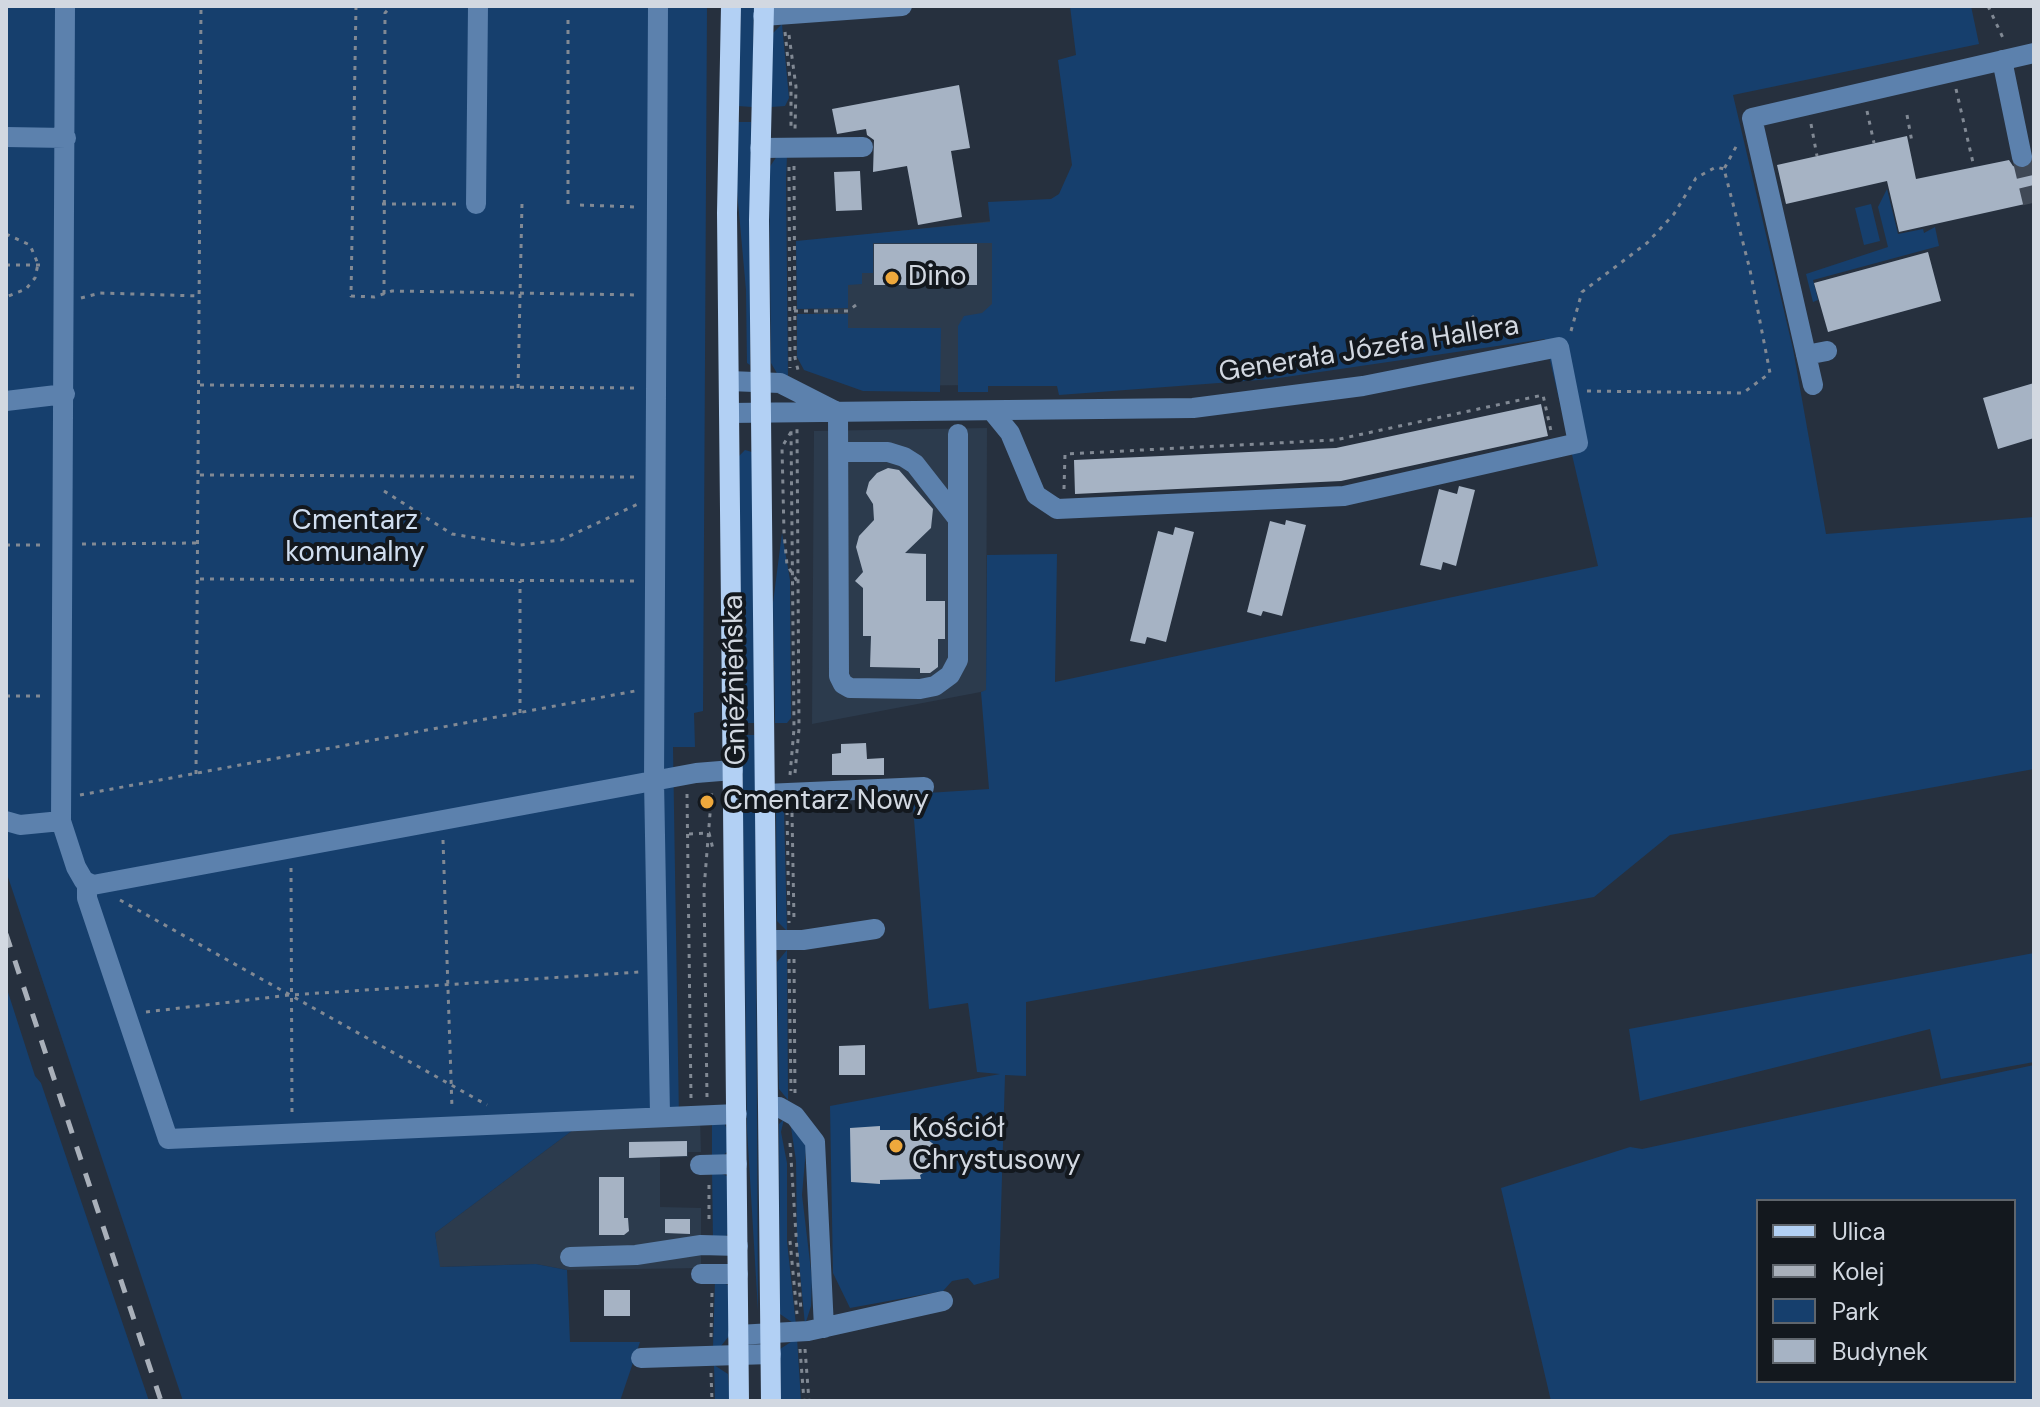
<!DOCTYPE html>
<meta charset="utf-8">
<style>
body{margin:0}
#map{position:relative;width:2040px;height:1407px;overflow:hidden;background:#26303e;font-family:"DM Sans",sans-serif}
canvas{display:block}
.frame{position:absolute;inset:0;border:8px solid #d2d8e1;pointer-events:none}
.legend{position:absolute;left:1756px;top:1199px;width:260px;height:184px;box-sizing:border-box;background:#13181e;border:2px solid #5f656c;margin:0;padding:10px 14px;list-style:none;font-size:24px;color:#d2d8e1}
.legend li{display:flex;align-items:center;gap:16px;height:40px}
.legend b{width:40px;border:2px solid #5f656c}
</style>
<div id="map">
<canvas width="2040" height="1407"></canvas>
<div class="frame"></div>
<ul class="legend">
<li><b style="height:10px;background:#b2d0f4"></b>Ulica</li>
<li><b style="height:10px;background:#a9b0ba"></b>Kolej</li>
<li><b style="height:22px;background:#163f6d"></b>Park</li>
<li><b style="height:22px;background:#a6b3c4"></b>Budynek</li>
</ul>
</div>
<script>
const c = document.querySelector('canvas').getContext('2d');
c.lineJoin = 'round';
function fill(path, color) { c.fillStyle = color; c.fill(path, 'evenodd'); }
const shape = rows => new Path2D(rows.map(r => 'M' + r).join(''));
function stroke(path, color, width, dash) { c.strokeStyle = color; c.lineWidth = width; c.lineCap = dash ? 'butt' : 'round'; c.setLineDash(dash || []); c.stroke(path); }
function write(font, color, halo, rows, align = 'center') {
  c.font = font + ' "DM Sans",sans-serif'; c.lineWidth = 8; c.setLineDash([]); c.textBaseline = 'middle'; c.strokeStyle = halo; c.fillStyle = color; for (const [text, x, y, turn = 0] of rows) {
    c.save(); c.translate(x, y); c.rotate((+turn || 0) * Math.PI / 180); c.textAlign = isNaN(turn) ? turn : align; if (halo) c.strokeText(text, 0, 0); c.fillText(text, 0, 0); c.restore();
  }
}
const built = shape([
 [1001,220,988,385,854,386,814,347,815,240],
 [987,428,986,691,812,724,814,431],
 [700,1119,701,1152,688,1152,688,1157,660,1158,660,1207,701,1208,701,1268,567,1270,536,1264,439,1267,435,1233,581,1124]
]);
const green = shape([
 [6,6,707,6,703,711,694,713,695,747,673,747,679,1120,581,1124,435,1233,440,1267,536,1264,567,1270,570,1342,640,1342,620,1401,183,1401,6,871],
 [741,6,754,6,752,107,738,106],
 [1070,6,1971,6,1979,44,1733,95,1793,349,1826,534,2034,517,2034,769,1670,835,1594,897,1026,1002,1026,1076,1005,1075,999,1278,974,1285,968,1278,952,1281,943,1291,850,1308,833,1273,830,1106,1000,1074,977,1072,968,1003,929,1009,912,794,989,789,981,692,986,690,987,555,1057,554,1055,682,1598,566,1545,339,1272,379,1059,395,1057,386,988,386,988,392,958,392,958,326,964,316,982,313,992,304,992,243,873,243,873,273,862,273,862,284,848,285,848,308,797,309,796,241,990,222,988,202,1051,199,1059,194,1072,165,1058,60,1076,55],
 [782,24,789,98,785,106,771,107,773,33],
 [738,122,751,122,750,365,747,363,746,290,737,191],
 [787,155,786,180,788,380,778,375,771,363,769,168,777,156],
 [1887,189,1898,234,1923,229,1924,233,1935,227,1939,246,1813,280,1818,300,1813,302,1806,274,1888,247,1878,207],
 [1871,204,1880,241,1864,245,1855,208],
 [797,314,848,314,848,328,941,328,940,392,863,391,804,370,797,357],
 [745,450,752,452,755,723,742,723,739,456],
 [782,533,790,580,791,718,787,723,775,723,773,603],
 [742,735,755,735,758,1311,747,1129],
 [785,802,784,809,787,931,777,921,776,812],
 [787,950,788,1093,788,1100,779,1089,777,962],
 [2034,953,2034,1062,1941,1079,1930,1029,1640,1101,1629,1029],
 [6,986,35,1076,41,1083,149,1401,6,1401],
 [2034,1065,2034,1401,1551,1401,1501,1188,1630,1147,1642,1149],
 [1758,1201,2014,1201,2014,1381,1758,1381],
 [712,1119,724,1123,727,1129,727,1152,719,1159,712,1159],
 [784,1119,781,1132,787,1163,787,1241,796,1325,780,1314,779,1124],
 [791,1127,807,1137,802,1195,812,1279,811,1306,805,1325,797,1241,796,1161],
 [712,1170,727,1176,728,1234,720,1241,713,1241],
 [715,1280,728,1285,729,1336,721,1346,713,1348],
 [797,1338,801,1401,781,1401,780,1349],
 [714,1365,728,1374,730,1401,715,1401]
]);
const building = shape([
 [959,85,970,148,951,151,962,217,918,225,907,166,873,172,874,140,867,135,866,129,837,134,832,109],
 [1907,136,1916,179,2009,160,2013,166,2024,170,2034,162,2034,202,1899,232,1887,181,1786,204,1777,165],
 [860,171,862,210,836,211,834,172],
 [874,244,977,244,977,285,874,285],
 [1928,252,1941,301,1828,332,1814,283],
 [2034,383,2034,438,1998,449,1983,398],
 [1541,404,1548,436,1341,481,1075,494,1074,460,1336,448],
 [888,468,899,470,933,509,931,528,905,553,926,554,926,601,945,601,945,639,938,639,938,667,930,673,920,673,920,668,870,667,871,636,863,636,863,588,855,581,863,572,856,547,859,536,874,520,873,504,866,493,869,482,877,473],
 [1459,486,1475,490,1456,566,1443,562,1441,570,1420,565,1439,489,1457,494],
 [1286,520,1306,525,1282,616,1263,611,1261,616,1247,612,1270,521,1285,525],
 [1175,527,1194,532,1166,642,1147,637,1145,644,1130,641,1158,531,1173,535],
 [866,743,867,759,884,758,884,775,832,775,832,754,841,753,841,744],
 [865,1045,865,1075,839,1075,839,1046],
 [880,1126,880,1130,920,1130,920,1134,936,1146,935,1165,920,1175,921,1179,880,1180,880,1184,851,1182,850,1128],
 [687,1141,687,1156,629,1158,629,1142],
 [599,1177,624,1177,624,1218,628,1218,629,1231,624,1235,599,1235],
 [665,1219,690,1219,690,1234,665,1233],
 [604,1290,630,1290,630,1316,604,1316]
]);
const minorTunnel = shape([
 [2022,157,2033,203]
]);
const path = shape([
 [356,6,351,296,374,297,392,291,639,295],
 [1988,6,2004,40],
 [785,32,791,88,791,128],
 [789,35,796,87,795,130],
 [1956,89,1974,167],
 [1867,111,1874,143],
 [1907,115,1912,142],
 [1811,124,1817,156],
 [794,166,795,358,798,370],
 [789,167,790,368],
 [382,204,459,204],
 [568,204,568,19],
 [580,205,637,207],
 [6,234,30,245,38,264,35,278,26,289,6,297],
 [6,265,46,265],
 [384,294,385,13,391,6],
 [81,298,100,293,200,296],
 [794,311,848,311,856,305],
 [1472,316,1490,340],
 [1571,331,1582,292,1647,243,1674,214,1696,178,1716,167,1724,169],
 [200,385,636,388],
 [518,388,522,203],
 [1587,391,1743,393,1770,373,1750,270,1724,169,1738,143],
 [791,432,782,447,784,533,787,565,797,581],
 [200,475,636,477],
 [1064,489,1065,454,1335,440,1543,395,1551,431],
 [384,491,452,534,520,545,561,540,638,504],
 [82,544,198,543],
 [6,545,42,545],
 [200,579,636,581],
 [6,696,42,696],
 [520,713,520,581],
 [795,773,799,729,797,429],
 [196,774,201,6],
 [790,775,794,729,791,431],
 [687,794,691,1099],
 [80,795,635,691],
 [787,811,789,923],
 [792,813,794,921],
 [689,834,709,833,713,849],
 [443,840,452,1108],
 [291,868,292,1117],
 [120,900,487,1105],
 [789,959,791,1091],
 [794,959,795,1096],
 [146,1012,290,995,640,972],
 [707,1097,704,889,712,789],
 [790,1143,801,1311],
 [709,1185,709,1225],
 [790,1241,797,1314],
 [711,1337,712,1293],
 [800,1349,804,1401],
 [805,1349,809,1401],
 [711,1373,712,1401]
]);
const minor = shape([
 [658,6,654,780,660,1115],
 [763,16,902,6],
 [2002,60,2022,157],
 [6,137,66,138],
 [760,148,863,147],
 [476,204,478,6],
 [1806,355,1827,351],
 [729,381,780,383,835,411],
 [1813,385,1752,118,2034,53],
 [6,401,65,394],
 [729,413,1193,408,1363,386,1559,347,1578,443,1344,496,1057,509,1036,495,1010,433,992,411],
 [838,413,839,676,843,684,850,688,920,689,935,686,950,675,958,660,958,519,915,464,904,457,888,452,839,452],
 [958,434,958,519],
 [765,794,924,787],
 [6,821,20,825,61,821,76,867,84,881,93,885,696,773,733,770],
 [61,821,65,6],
 [87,882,87,898,168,1139,737,1114],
 [767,940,803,940,875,929],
 [768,1107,779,1107,795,1116,815,1142,824,1328],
 [700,1165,737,1164],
 [570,1257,636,1255,701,1245,738,1246],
 [701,1274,738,1274],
 [738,1335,808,1331,943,1301],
 [641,1358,771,1354]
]);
const major = shape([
 [731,6,727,213,739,1401],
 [764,6,759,220,771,1401]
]);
const rail = shape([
 [6,934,161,1401]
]);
const markers = [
 [892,278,8,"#eea83c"],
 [707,802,8,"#eea83c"],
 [896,1146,8,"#eea83c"]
];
const poiNames = [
 ["Dino",908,278],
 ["Cmentarz Nowy",723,802],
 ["Kościół",912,1130],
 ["Chrystusowy",912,1162]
];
const streetNames = [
 ["Generała Józefa Hallera",1369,350,-9],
 ["Gnieźnieńska",736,680,-91]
];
const parkNames = [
 ["Cmentarz",355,522],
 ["komunalny",355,554]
];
fill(built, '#2c3b4d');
fill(green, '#163f6d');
fill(building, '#a6b3c4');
stroke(minorTunnel, '#404956', 20, [20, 10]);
stroke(path, '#818994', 3, [4, 6]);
stroke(minor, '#5c81ad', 20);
stroke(major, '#b2d0f4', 20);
stroke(rail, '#a9b0ba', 5, [14, 14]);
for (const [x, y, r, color] of markers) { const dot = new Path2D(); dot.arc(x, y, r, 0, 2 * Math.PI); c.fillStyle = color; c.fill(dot); stroke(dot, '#13181e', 3); }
write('28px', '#d2d8e1', '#13181e', poiNames, 'left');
write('28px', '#d2d8e1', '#13181e', streetNames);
write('28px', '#d0def0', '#13181e', parkNames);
</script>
